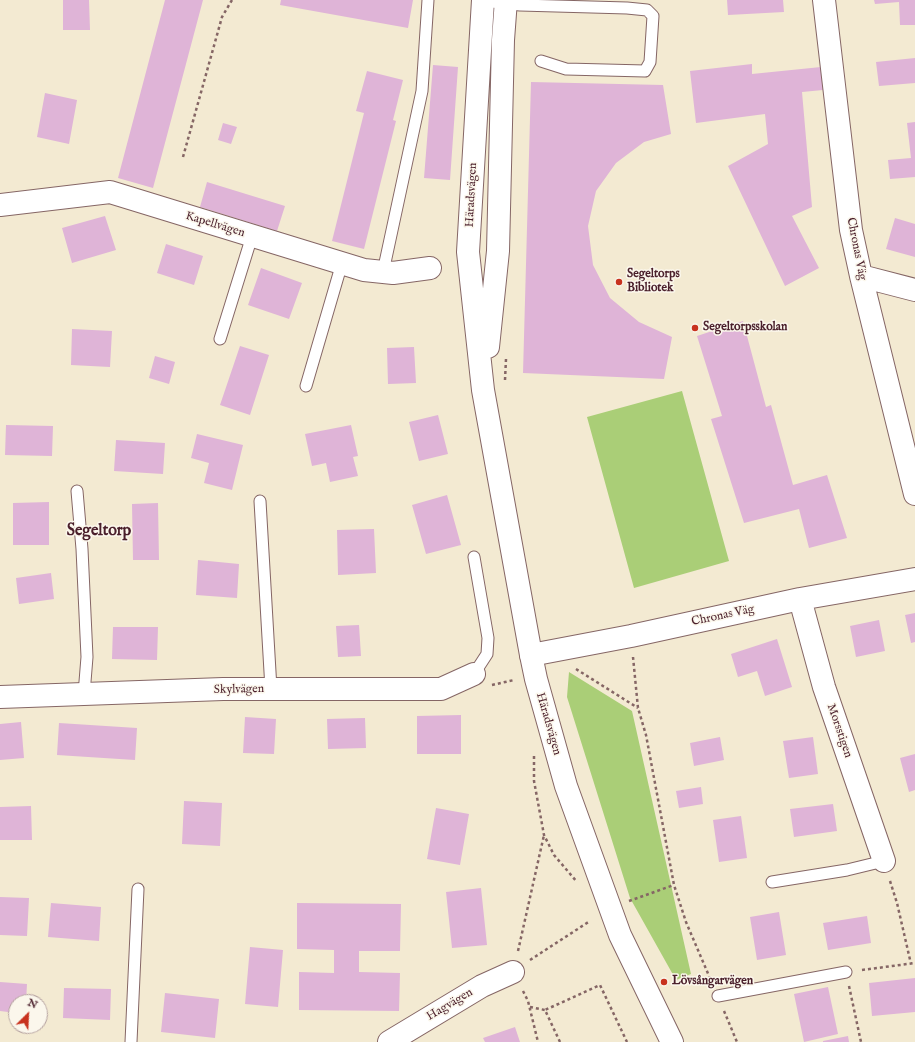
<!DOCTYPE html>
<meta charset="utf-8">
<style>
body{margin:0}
#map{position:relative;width:915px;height:1042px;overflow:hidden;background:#f3ead2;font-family:"IM FELL English",serif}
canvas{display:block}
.north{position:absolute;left:8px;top:994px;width:40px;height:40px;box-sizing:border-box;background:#fbf7ec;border:1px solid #b4a19f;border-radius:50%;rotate:24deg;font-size:11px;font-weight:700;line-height:16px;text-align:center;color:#4a1f2b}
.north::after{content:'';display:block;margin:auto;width:14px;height:18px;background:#c8321e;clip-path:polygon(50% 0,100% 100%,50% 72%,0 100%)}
</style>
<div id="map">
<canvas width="915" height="1042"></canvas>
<div class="north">N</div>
</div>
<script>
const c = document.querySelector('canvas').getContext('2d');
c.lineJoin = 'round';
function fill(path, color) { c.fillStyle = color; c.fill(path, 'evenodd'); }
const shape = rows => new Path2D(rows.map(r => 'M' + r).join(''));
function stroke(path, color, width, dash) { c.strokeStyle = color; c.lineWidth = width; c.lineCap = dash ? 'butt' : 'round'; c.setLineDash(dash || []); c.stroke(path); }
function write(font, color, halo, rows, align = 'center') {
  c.font = font + ' "IM FELL English",serif'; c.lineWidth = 3; c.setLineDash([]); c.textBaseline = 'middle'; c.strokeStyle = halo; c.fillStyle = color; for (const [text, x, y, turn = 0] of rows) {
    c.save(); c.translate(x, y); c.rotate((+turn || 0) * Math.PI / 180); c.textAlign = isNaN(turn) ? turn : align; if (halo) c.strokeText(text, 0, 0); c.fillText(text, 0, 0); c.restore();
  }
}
const green = shape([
 [682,391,729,561,634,588,587,417],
 [569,672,632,711,691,974,676,980,630,898,567,697]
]);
const building = shape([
 [63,0,89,0,90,30,63,30],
 [165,0,203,0,153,188,118,178],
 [281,0,413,0,408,28,280,5],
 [727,0,783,0,784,12,728,15],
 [874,0,915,0,915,25,900,25,899,2,875,4],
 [915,58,915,83,879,86,876,62],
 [752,64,752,74,821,67,823,90,802,92,812,207,792,216,819,268,785,286,728,166,768,144,765,114,696,123,690,71],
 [433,65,458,67,450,180,424,178],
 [367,71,403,80,393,120,396,121,364,249,332,241,364,113,356,111],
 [531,82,663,85,671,134,644,142,616,163,596,191,588,226,593,265,610,298,639,322,672,337,664,379,523,373],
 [45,93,77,100,69,144,37,137],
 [915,122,915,177,890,179,888,160,911,158,907,123],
 [223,123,237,127,231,144,218,140],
 [207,182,285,206,277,231,200,207],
 [105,216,116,250,72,263,62,228],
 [895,218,915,224,915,257,886,249],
 [166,244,203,256,194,285,157,273],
 [261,268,302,283,289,319,248,305],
 [743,321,766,407,771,405,793,485,827,475,847,538,809,548,799,509,744,523,711,419,722,416,697,336],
 [72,329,112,331,110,367,71,365],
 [240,346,269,355,250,415,220,405],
 [414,347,416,383,388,384,387,348],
 [155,356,175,362,169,384,149,378],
 [438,415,448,454,419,461,409,422],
 [6,425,53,426,52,456,5,455],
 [351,425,358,456,353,457,358,476,330,482,326,463,312,466,305,434],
 [197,434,243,445,232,490,204,483,209,463,191,458],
 [116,440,165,443,163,474,114,471],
 [447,495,461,545,426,554,412,505],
 [49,502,49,545,13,545,13,503],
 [158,503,159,560,133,560,132,504],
 [374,529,376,573,338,575,337,530],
 [198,560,239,564,237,598,196,595],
 [51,573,54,599,19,604,16,578],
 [915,613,915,642,911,643,905,615],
 [879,620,885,651,856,657,850,626],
 [359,625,361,656,338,657,336,626],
 [113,627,158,627,157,660,112,659],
 [777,639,792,687,765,696,757,671,738,677,731,654],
 [461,715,461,754,417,754,417,716],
 [245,717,276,719,274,754,243,753],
 [365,718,366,748,328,749,327,719],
 [21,722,24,758,0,760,0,724],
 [59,723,137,728,135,760,57,755],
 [720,737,724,760,694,766,690,743],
 [813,737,818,774,789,778,783,741],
 [915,754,915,790,909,792,900,758],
 [701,787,703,804,679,808,676,791],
 [184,801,222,803,220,846,182,844],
 [833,804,837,831,794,837,790,809],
 [31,806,32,840,0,840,0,807],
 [436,808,469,814,460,865,427,859],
 [741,816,747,858,719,862,713,820],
 [481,888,487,945,452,948,446,892],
 [0,897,29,898,27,936,0,935],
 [51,903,101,907,99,941,48,937],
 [297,903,401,904,400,951,359,951,359,972,400,973,399,1011,299,1010,299,972,334,973,334,950,297,949],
 [779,912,786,955,757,960,750,917],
 [867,916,871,943,828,950,823,923],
 [250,947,283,950,278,1007,245,1004],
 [915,978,915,1012,872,1016,869,983],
 [0,982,27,984,26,1002,16,1002,16,1013,0,1011],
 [828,987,838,1034,804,1042,794,994],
 [64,988,111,989,110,1020,63,1018],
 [165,993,219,999,215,1038,161,1032],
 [515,1027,520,1042,485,1042,483,1038],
 [848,1036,849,1042,823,1042,823,1041]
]);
const path = shape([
 [183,157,222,17,232,0],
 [505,380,506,359],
 [633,657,638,708,646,735,674,885,686,922,712,983],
 [576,669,638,708],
 [492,685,514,680],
 [534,756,534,781,544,835,554,855,577,882],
 [890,881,897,903,911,964],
 [629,901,674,885],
 [518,951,544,835],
 [530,960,590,921],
 [862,970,915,963],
 [849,986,861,1042],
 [523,991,528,1001,538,1042],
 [530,1007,545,1010],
 [724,1011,737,1042],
 [560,1042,545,1010,600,985,627,1042]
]);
const service = shape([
 [483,1,520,5,627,8,647,10,653,16,650,62,645,71,566,69,541,61],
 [383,272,422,91,428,0],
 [220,339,252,236],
 [306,386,342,263],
 [77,491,82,549,87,657,84,694],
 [260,501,271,689],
 [474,557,488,638,487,654,474,674],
 [772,882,847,870,884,861],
 [718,996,846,972],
 [131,1042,138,889]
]);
const minor = shape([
 [824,0,851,230,861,276,915,494],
 [0,205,110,192,364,270,393,273,430,268],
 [861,276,915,290],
 [800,599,824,687,884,861],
 [531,655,631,636,800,599,915,579],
 [0,697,223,689,441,689,474,674],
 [389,1042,482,986,513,972]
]);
const tertiary = shape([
 [483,0,468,252,483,390,531,655,536,679,566,786,620,935,672,1042],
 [488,347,498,251,503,40,506,0]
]);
const markers = [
 [619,282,4,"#c8321e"],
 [695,328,4,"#c8321e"],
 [664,982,4,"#c8321e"]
];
const streetNames = [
 ["Häradsvägen",472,195,-87],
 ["Kapellvägen",215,225,17],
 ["Chronas Väg",856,249,79],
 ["Chronas Väg",723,616,-12],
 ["Skylvägen",239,690,-1],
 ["Häradsvägen",548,724,74],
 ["Morsstigen",839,731,71],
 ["Hagvägen",450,1005,-31]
];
const poiNames = [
 ["Segeltorps",627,275],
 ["Bibliotek",627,289],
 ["Segeltorpsskolan",703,328],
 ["Lövsångarvägen",672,982]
];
const districtNames = [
 ["Segeltorp",99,532]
];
fill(green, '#aace77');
fill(building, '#dfb4d7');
stroke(service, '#856665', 13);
stroke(minor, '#856665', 24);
stroke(tertiary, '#856665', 24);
stroke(path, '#856665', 2.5, [3, 3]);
stroke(service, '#fff', 11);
stroke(minor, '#fff', 22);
stroke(tertiary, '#fff', 22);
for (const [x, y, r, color] of markers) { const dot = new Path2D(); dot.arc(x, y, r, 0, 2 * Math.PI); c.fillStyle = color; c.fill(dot); stroke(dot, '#fbf7ec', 1.5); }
write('12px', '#4a1f2b', '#fbf7ec', streetNames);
write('bold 12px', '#4a1f2b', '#fbf7ec', poiNames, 'left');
write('bold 16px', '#4a1f2b', '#fbf7ec', districtNames);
</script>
